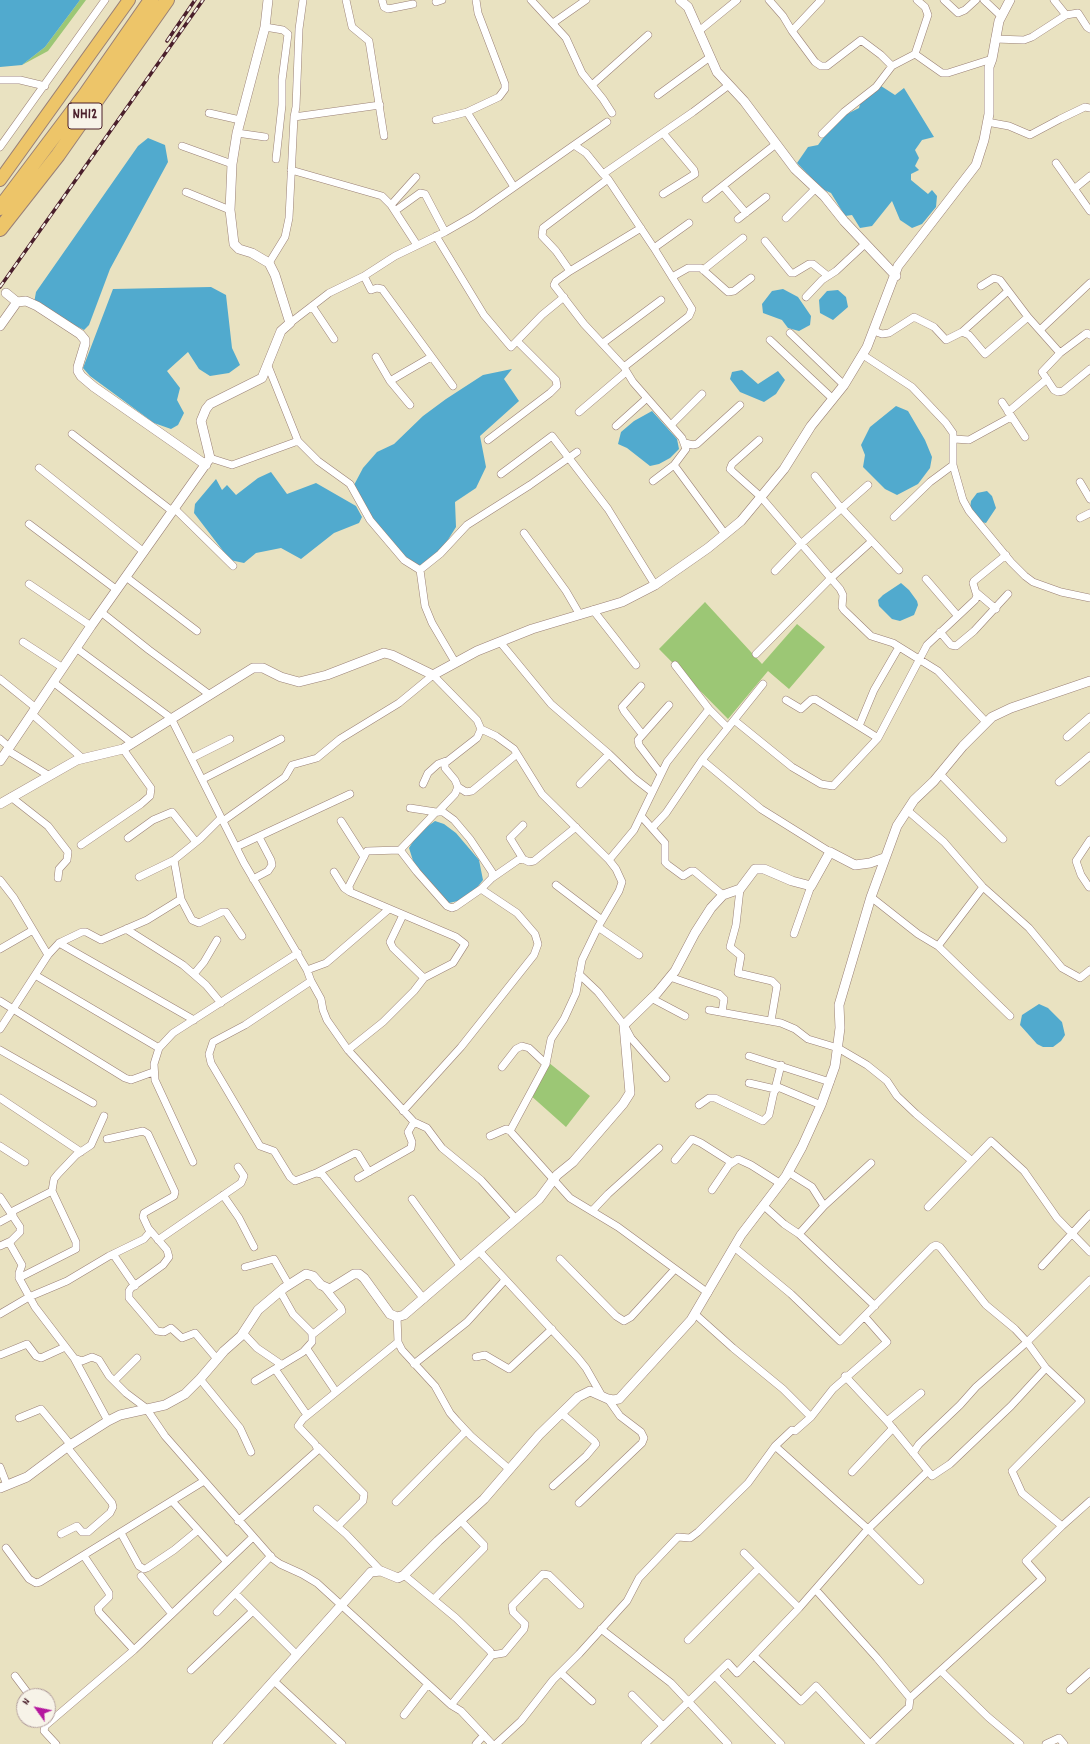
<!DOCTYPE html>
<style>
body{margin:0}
#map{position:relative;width:1090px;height:1744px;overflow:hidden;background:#e9e2c1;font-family:Dekko,sans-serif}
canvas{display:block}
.north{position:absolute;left:16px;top:1688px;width:40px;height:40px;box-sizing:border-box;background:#f7f3e8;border:1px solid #b29e9c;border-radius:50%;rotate:303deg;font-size:11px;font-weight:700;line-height:16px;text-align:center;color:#4a1f2b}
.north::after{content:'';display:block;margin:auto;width:14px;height:18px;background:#b5179e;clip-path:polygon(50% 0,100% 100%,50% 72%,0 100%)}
</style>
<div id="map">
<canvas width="1090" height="1744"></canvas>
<div class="north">N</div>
</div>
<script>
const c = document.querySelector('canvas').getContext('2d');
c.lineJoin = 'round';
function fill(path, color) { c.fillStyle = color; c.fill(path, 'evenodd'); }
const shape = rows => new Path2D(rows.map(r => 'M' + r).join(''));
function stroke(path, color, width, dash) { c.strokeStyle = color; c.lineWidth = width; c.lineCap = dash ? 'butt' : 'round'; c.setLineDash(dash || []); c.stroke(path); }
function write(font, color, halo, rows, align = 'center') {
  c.font = font + ' Dekko,sans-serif'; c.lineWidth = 3.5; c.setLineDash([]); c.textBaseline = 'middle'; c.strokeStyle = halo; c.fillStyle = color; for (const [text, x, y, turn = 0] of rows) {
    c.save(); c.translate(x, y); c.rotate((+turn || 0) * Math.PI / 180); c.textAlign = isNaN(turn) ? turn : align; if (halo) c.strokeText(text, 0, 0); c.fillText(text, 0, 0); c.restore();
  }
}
const green = shape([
 [80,0,86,0,48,51,22,65,45,47],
 [705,602,762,664,797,624,825,647,789,689,768,671,728,719,659,649],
 [548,1062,590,1096,566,1127,529,1094]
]);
const water = shape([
 [0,0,80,0,45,47,22,65,0,67],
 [881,86,895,95,904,88,934,137,922,140,915,150,919,158,915,166,919,170,911,174,911,180,928,194,932,190,937,196,936,207,922,224,912,228,900,220,892,201,872,226,860,228,852,215,845,216,831,193,822,189,797,163,808,147,818,145,837,119,859,108,861,100],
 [148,138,165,145,168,162,110,269,89,325,84,330,39,307,34,303,36,292,138,146],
 [211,287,226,295,232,348,240,365,229,373,210,376,199,369,188,352,167,371,180,388,177,400,184,413,178,425,171,429,154,423,90,376,83,368,113,289],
 [783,289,798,297,811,316,810,325,799,331,788,328,782,320,763,313,762,304,772,291],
 [838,290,846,297,848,307,833,320,820,313,819,300,827,291],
 [512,369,504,379,519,401,480,436,486,467,476,488,455,502,456,527,446,543,429,562,417,567,386,538,360,501,354,485,363,468,377,452,394,444,423,416,446,399,483,375],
 [742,370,758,384,778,371,785,380,776,394,764,402,740,392,730,379,732,372],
 [896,406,908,411,925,440,932,457,930,468,918,484,897,495,885,489,863,467,865,455,861,445,870,427],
 [652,411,677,439,679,449,670,458,659,464,650,466,627,448,618,444,621,432,634,421],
 [271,472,287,494,316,483,356,506,362,517,359,523,334,533,301,559,281,548,256,553,244,563,230,560,194,513,195,504,216,479,222,490,227,485,236,495,258,478],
 [987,491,992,496,996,508,986,523,981,522,970,508,971,501,977,493],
 [901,583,909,590,917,601,918,605,914,615,900,621,892,619,879,606,878,600,883,595],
 [435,821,444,824,456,833,479,860,483,880,472,894,462,900,449,903,443,900,415,867,409,848,418,833],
 [1039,1004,1048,1008,1062,1022,1065,1035,1061,1041,1053,1047,1043,1047,1037,1044,1020,1025,1022,1015]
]);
const minor = shape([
 [346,0,352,27,369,41,384,136],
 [382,0,384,7,388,9,413,4],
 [531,0,566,38,582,73,603,99,612,113],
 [769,0,783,16,792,31],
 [821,0,792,31,815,62,821,66,827,66,861,40,881,55,892,66,915,54,942,73,948,73,992,59],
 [944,0,958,13,965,10,976,0],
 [984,0,1001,16],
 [1054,0,1066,15,1078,13,1087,27,1090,29],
 [436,2,442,0],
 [553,23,586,0],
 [265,27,283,30,288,34,282,80,282,105,276,159],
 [699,31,737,0],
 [995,39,1024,40,1032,37,1066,15],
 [915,54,928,15,925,7,917,0],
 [0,80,20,80,45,86],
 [592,85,648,35],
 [658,95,710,57],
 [467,112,514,187],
 [209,113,240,120],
 [294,117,296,107,299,29,303,0],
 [436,120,467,112,499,97,505,89,505,84,478,13,476,0],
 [987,122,1009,126,1030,135,1060,119,1085,107,1090,108],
 [237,133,265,137],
 [822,134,844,112,876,87,892,66],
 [574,145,607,122],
 [182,146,232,164],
 [0,147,105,0],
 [1056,163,1090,211],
 [291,170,382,196,391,205,417,245],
 [603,174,608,179,654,248,692,309,689,316,624,367,584,324,554,285,556,281,570,271,641,228],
 [723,186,746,213],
 [1074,189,1090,176],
 [186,192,230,210],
 [663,194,695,174,694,170,663,133],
 [706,199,776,144],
 [391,205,416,177],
 [395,211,420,193,425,194,445,232],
 [786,218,816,188],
 [738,219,766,197],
 [436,236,484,315,511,347,542,315,564,297],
 [765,241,791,273,794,273,809,264,813,264,828,276],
 [654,248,689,223],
 [269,263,285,237,289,218,294,117,380,105],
 [703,270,743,238],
 [570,271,556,251,542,236,543,228,608,179],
 [364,276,371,290,377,288,382,289,453,386],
 [672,277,688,268,701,268,728,292,734,291,751,278],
 [981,286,994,278,1000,280,1028,317,1060,353],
 [806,297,822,280,836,271,865,244],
 [312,306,334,339],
 [290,323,329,293,364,276,395,256,445,232,473,216,574,145,586,153,603,174,693,112,729,85],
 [1040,330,1090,283],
 [874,331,882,334,889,333,914,317,934,327,946,340,962,332,969,335,985,354,1028,317],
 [962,332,1008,291],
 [790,333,844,385],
 [1090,335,1087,333,1084,335,1060,353,1042,372,1054,390,1058,392,1063,391,1090,369],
 [770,340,833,399],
 [603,343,661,300],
 [863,355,912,387,946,423,953,433,953,465,963,500,969,511,1011,562,1025,576,1033,582,1061,592,1090,598],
 [376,357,390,381,410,405],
 [268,366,298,441],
 [625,369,633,382,647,398],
 [390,381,431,357],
 [1002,402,1025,437],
 [579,412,626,372],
 [1008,412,1047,379],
 [671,425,702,394],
 [616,426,647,398,682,438,686,449,674,465,653,481],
 [72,434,172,511],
 [954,439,969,440,1011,417],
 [488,440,550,393,557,386,556,380,517,341],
 [759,440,732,464,730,469,733,472,761,497,840,589,843,595,842,607,844,610,871,636,893,643,938,671,986,722],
 [685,443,693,445,697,444,740,405],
 [210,458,232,465,298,441,318,461,350,484,370,520,404,560,420,570,440,554,467,525,530,485,577,452],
 [674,465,725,534],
 [39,468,144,552],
 [501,474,552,436,608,509,655,585],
 [815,476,841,508,899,570],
 [1080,482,1090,499],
 [174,508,233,566],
 [894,517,930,482,953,465],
 [1080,518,1090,513],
 [29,524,117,590],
 [524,533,566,591,580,615],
 [420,570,425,606,432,623,455,662],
 [775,571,802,543,868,485],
 [126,577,197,631],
 [926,579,957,615],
 [29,584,91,626],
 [977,593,996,609],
 [593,610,636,665],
 [101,612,149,650,210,695],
 [940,632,951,645,956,646,974,631,1008,594],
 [23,642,63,668],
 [500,642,551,704,609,754,634,778,652,792],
 [76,648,171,718,244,863,307,970,311,981,245,1025,213,1042,209,1054,211,1063,260,1146,274,1151,290,1177,295,1181,316,1173,322,1174,424,1299],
 [756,654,831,578,872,541],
 [0,679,36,708],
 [53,682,132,743],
 [641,686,622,707,624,711,642,734],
 [786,700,801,709,811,700,815,699,878,738],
 [709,709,727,727],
 [32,714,82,758],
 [734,720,792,767,821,784,833,786,878,738,927,645,975,600,977,596,973,583,974,581,1006,555],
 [859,726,874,690,899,647],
 [481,729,496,736,514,749,542,794,609,860,616,869,622,882,619,891,598,927,582,960,576,993,564,1019,551,1039,546,1064,510,1131],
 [1067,737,1090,717],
 [0,739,9,747],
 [7,750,48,775],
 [192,758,230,739],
 [702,760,761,809,830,852],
 [661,774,639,745,638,740,669,705],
 [940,774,1003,839],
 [203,779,281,739],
 [1059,782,1090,756],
 [423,784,428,773,438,764,446,761],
 [580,784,609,754],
 [458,787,466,792,472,791,517,754],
 [11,797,48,826,68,852,67,860,59,869,58,878],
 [410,808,436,812],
 [907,810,944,842,983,887,1029,928,1062,968,1080,978,1090,970],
 [642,817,665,843,665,862,668,865,683,876,691,871,694,871,723,895],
 [223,821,285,777,292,765,317,758,340,739,399,703,433,675,477,720,481,729,477,738,445,763,445,768,455,780,458,787,455,794,438,812],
 [341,821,364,857],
 [652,828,666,813,702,760,763,684],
 [128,838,153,820,172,812,196,842],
 [1090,840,1076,861,1081,875,1089,887,1090,886],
 [81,845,141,804,150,796,151,788,123,749],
 [236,847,350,794],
 [523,859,510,838,523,825],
 [174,860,181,899,192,920,199,923,222,912,226,912,242,936],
 [609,860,634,830,667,762,709,709,675,665],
 [334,872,344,888,350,892],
 [139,877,174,860,200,839,221,818],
 [492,878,518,860,523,859,529,862,534,861,576,827],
 [253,879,268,871,272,865,271,860,259,837],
 [0,880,14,898,48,955],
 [556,885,602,920],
 [740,889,736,925,730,947,741,956,738,973,772,981,777,986,771,1021],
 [871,897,918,934,938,946,1010,1016],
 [403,915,390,942,393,948,424,978],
 [598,927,639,955],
 [126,929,183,965,206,985,221,1003],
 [794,934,811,886],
 [59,943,194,1020],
 [938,946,983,887],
 [0,949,33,930],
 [307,970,326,963,332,958,389,909],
 [194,974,204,962,217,940],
 [579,974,598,992,624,1025,631,1038,666,1078],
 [35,975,159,1048],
 [670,977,719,994,724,999,722,1012],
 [311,981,321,999,323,1010,327,1020,348,1050,414,1122,427,1128,442,1148,481,1180,516,1219],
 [651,998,685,1016],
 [0,1001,125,1078,131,1080,153,1072],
 [709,1010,781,1023,795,1029,808,1039,838,1048,867,1065,887,1081,897,1096,916,1114,971,1160],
 [0,1029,48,955,59,943,82,932,86,932,101,940,147,920,181,899],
 [0,1050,93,1103],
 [348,1050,383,1022,414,991,424,978,453,963,465,944,456,937,350,892,349,886,352,880,367,851,400,850],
 [749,1056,830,1082],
 [502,1067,516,1049,522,1046,529,1048,546,1064],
 [749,1083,775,1089,781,1065],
 [0,1098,81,1152],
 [699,1105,709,1098,715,1098,763,1121,769,1115,774,1092,778,1087,821,1105],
 [403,1111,461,1047,534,955,538,944,535,934,517,913,481,889,455,907,452,908,447,906,417,872,400,850,436,812,443,812,454,820,470,839,492,872,492,878,481,889],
 [490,1136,506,1129,510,1131,570,1198,618,1227,708,1293],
 [0,1146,25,1162],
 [675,1160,692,1139,701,1143,731,1162],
 [193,1162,155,1080,154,1064,159,1048,173,1033,298,953],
 [788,1172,812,1187,824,1206],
 [316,1173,355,1153,358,1154,369,1172],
 [358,1178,411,1148,412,1142,408,1132,414,1122],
 [712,1190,729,1165,738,1159,751,1165,781,1184],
 [223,1195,239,1218,254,1247],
 [0,1197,20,1227,20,1232,11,1241,10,1244,22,1265,19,1273,19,1278,35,1307,74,1358,82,1361,92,1357,99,1360,109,1376,126,1393,146,1408,165,1436,273,1559,280,1564,302,1574,317,1583,451,1705,461,1711,492,1744],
 [412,1199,461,1267],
 [764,1206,784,1224,799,1234,875,1306],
 [928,1207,991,1141,1024,1171,1057,1218,1090,1252],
 [592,1211,608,1194,659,1148],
 [11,1212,52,1191,54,1179,58,1174,76,1155,91,1145,104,1116],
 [0,1222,13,1215],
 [149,1229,167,1250,169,1257,163,1265,131,1288,129,1291,129,1298,157,1331,164,1332,171,1328,182,1338,195,1333,217,1359],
 [799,1234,824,1206,871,1163],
 [158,1240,241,1183,244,1176,238,1167],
 [0,1246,11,1241],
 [734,1247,791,1294,840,1341,932,1247,936,1245,940,1247,986,1305,1015,1329,1027,1342,1046,1368,1081,1401,1012,1471,1022,1493,1062,1526,1090,1501],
 [479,1251,578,1358,586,1368,602,1396],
 [113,1254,135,1286],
 [560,1259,616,1316,624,1321,631,1317,675,1269],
 [1042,1266,1090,1214],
 [245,1267,274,1259,289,1285],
 [19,1278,76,1249,76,1242,52,1191],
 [0,1314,29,1297,67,1281,109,1256,144,1239,150,1232,143,1217,144,1213,174,1196,175,1192,148,1134,143,1131,107,1139],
 [695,1314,733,1348,783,1389,811,1417,833,1389,887,1342,865,1317],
 [397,1317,398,1342,402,1350,435,1386,450,1413,457,1421,471,1436,509,1469],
 [243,1333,257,1348,282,1365],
 [312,1335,342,1311,341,1308,325,1288],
 [307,1349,336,1392],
 [0,1355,27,1344,36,1356,41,1358,65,1347],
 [476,1357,485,1355,509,1369,552,1329],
 [74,1358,108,1421],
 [414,1364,467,1322,505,1280],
 [275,1369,307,1415],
 [845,1376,887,1421,932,1476,950,1464,1011,1406,1046,1368],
 [200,1379,240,1428,251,1452],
 [114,1381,137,1358],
 [255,1381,303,1352,312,1342,312,1333,293,1314,280,1291],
 [19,1418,41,1409,70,1444],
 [887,1421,921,1393],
 [318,1447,364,1494,363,1501,338,1526],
 [913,1453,919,1444,960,1405,976,1387,1027,1342,1090,1280],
 [0,1467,7,1485],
 [852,1472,893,1428],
 [553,1486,586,1456,596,1444,594,1441,561,1413],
 [172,1501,227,1562],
 [396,1502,466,1431],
 [579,1503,642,1443,644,1438,641,1432,620,1416,608,1399],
 [317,1509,346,1534,381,1571],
 [238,1521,318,1450,315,1444,298,1426,303,1419,398,1342],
 [121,1533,139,1566,144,1569,147,1568,174,1550,197,1531],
 [61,1534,77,1526,82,1532,88,1532,110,1513,113,1507,112,1503,67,1447],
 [6,1548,29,1579,36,1583,40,1582,204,1481],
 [744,1553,799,1608],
 [84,1556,109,1593,109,1597,98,1608,99,1612,134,1650],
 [404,1575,456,1618,490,1651,492,1655,451,1705],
 [141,1576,172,1614],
 [920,1581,868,1529,928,1471],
 [816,1590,877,1658,910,1698,1042,1579,1026,1561,1062,1526],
 [236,1594,297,1655],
 [434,1599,484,1548,484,1545,460,1520],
 [217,1612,271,1556],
 [601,1629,671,1683,728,1744],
 [688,1640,759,1568],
 [492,1655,504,1653,524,1629,525,1624,513,1612,512,1606,543,1574,549,1575,580,1605],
 [754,1656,801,1701,816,1686,869,1743],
 [191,1670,253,1611],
 [941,1671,988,1717,1020,1744],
 [561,1673,592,1701],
 [15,1676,30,1696],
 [715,1676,781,1744],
 [274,1681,342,1744],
 [1070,1690,1090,1672],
 [632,1695,663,1726],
 [404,1715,428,1684],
 [56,1744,44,1731,45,1726,134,1650,253,1537],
 [476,1744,484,1735],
 [496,1744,521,1721,553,1680,579,1654,627,1601,639,1578,659,1557,678,1537,690,1538,698,1532,748,1483,775,1446,792,1430,795,1431,811,1417],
 [645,1744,728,1663,737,1673,799,1608,868,1529,775,1446],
 [870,1744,909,1707,910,1698],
 [1046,1744,1059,1738,1064,1744]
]);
const tertiary = shape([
 [680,0,688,7,717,72,744,101,795,169,824,196,844,221,896,276],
 [6,293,17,302],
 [0,326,17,302,26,301,37,306,80,334,85,340,85,344,78,367,78,371,81,376,94,387,206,465],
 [0,761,91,626,210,458,201,421,206,409,210,404,262,378,281,331,290,323,275,275,269,263,252,253,239,249,234,244,230,210,232,164,237,133,265,27,268,0],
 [0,804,77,760,123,749,253,668,263,668,281,677,299,682,327,675,384,653,392,655,433,675,477,651,532,629,622,602,655,585,708,548,741,521,784,469,811,426,844,385,867,347,898,266,976,165,984,140,989,114,989,67,992,59,999,21,1010,0],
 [0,1488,27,1477,67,1447,108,1421,120,1415,165,1405,185,1394,200,1379,224,1351,241,1336,258,1310,284,1288,306,1274,313,1276,321,1285,330,1289,354,1274,359,1274,364,1278,390,1314,397,1317,404,1315,539,1199,557,1175,573,1162,623,1104,630,1093,624,1025,657,993,675,971,695,933,711,908,723,895,740,889,755,869,764,869,792,881,811,886,830,852,855,865,870,863,884,858],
 [217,1744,371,1572,381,1571,398,1578,404,1575,438,1541,484,1499,539,1435,578,1397,590,1391,608,1399,613,1400,619,1399,691,1320,741,1235,786,1176,802,1147,821,1105,835,1066,840,1028,839,1005,871,897,897,826,914,800,934,781,963,746,992,717,1011,708,1090,681]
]);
const primary = shape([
 [0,180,129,0]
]);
const motorway = shape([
 [0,208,85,95,151,0],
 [0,229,58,155,167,0]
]);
const rail = shape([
 [167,41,195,0],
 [0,287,203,0]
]);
const shields = [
 [85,116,34]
];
const shieldNames = [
 ["NH12",85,116]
];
fill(green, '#9cc775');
fill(water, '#51aace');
stroke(minor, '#9a8076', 8);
stroke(tertiary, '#9a8076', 10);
stroke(primary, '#9a8076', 14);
stroke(motorway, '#9a8076', 16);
stroke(minor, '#fff', 7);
stroke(tertiary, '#fff', 9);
stroke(primary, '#edc569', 12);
stroke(motorway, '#edc569', 14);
stroke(rail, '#4a1f2b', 3.5);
stroke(rail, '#f7f3e8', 2, [6]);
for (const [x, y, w] of shields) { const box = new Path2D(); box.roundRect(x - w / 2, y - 13, w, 26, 3); c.fillStyle = '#f7f3e8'; c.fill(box); stroke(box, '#4a1f2b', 1); }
write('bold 15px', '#4a1f2b', null, shieldNames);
</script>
